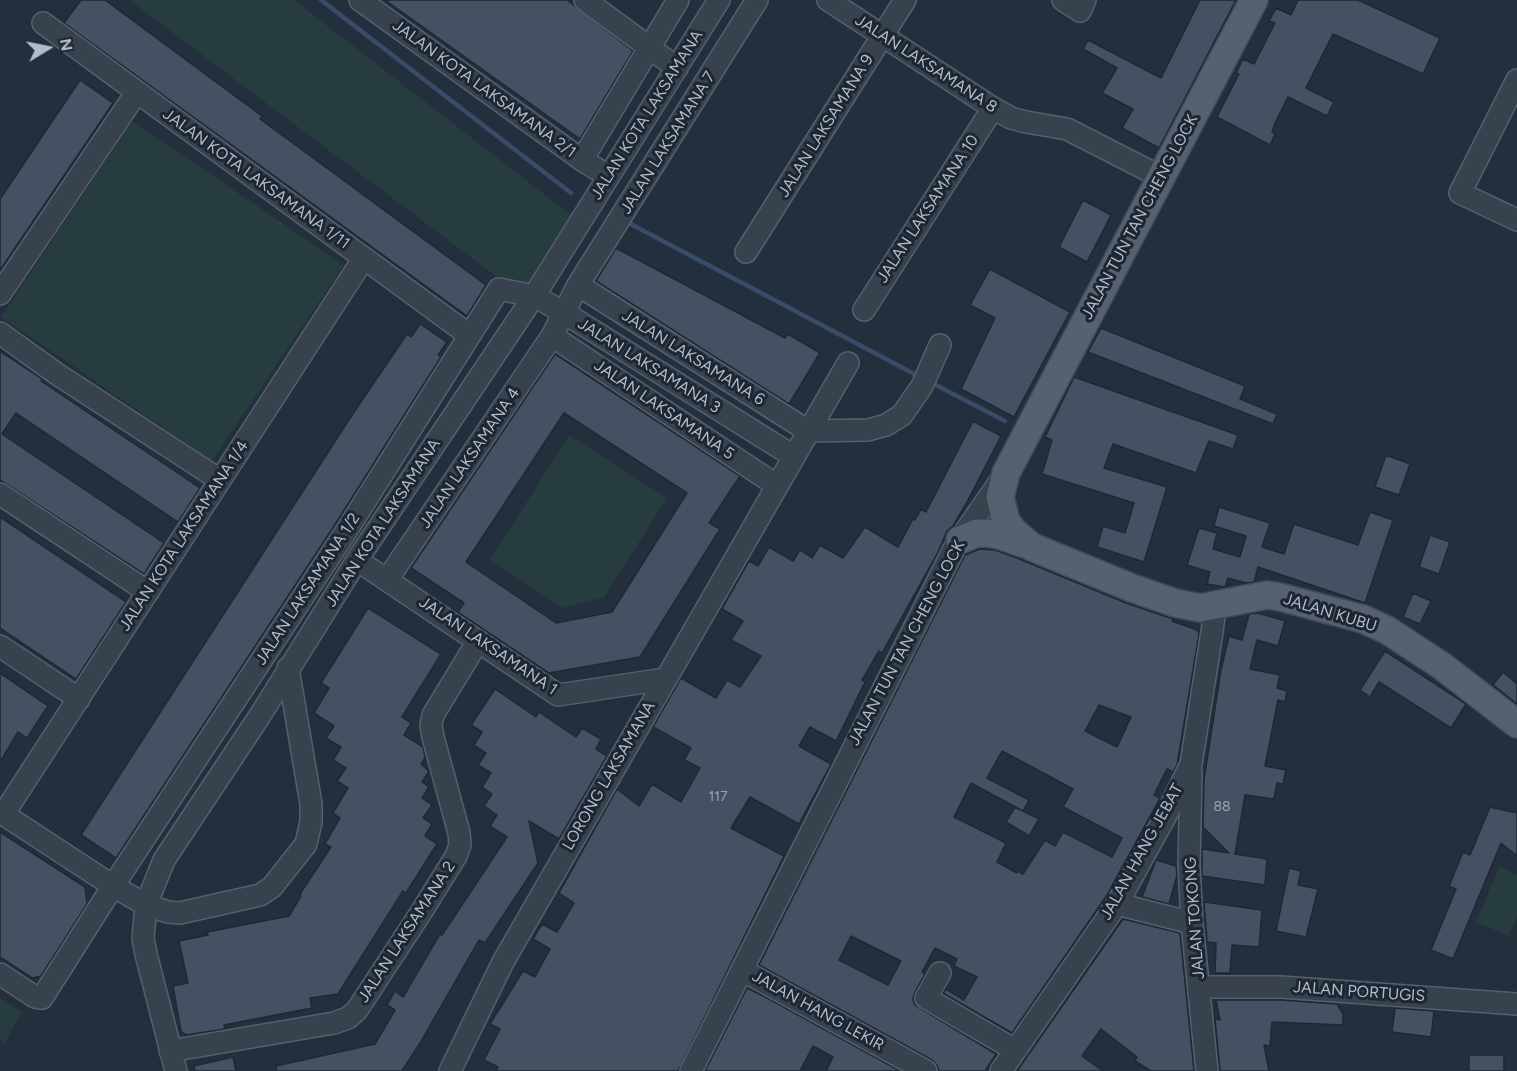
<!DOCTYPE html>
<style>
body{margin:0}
#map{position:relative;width:1517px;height:1071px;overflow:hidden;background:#242f3e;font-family:Figtree,sans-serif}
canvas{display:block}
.north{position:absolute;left:18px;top:18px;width:60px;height:60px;-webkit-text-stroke:4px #1d2633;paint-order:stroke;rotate:80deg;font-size:16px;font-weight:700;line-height:24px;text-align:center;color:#b4bcc9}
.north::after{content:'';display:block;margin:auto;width:21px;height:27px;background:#b4bcc9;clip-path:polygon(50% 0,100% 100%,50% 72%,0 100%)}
</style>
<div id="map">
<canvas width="1517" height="1071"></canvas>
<div class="north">N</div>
</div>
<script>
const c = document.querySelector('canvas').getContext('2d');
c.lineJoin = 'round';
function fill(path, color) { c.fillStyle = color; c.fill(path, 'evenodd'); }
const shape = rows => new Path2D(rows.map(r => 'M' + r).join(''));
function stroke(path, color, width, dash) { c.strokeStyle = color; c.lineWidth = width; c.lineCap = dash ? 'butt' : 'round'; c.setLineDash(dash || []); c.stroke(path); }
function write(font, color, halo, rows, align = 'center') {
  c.font = font + ' Figtree,sans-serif'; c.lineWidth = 6; c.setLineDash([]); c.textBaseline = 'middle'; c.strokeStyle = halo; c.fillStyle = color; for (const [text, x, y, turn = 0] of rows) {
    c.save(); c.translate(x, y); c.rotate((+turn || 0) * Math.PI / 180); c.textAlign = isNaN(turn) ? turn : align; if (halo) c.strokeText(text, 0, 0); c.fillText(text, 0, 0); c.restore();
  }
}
const green = shape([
 [129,0,294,0,571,215,521,295],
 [132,121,344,265,212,461,1,317],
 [569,435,667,498,604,597,562,608,490,560],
 [1499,867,1517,875,1517,917,1509,936,1476,922],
 [0,998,22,1012,4,1044,0,1039]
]);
const stream = shape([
 [321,0,571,193],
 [625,221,920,377],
 [930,382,1005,421]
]);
const building = shape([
 [81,0,105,0,262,116,260,119,486,285,467,316,64,23,81,0],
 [385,0,567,0,633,51,580,139,385,0],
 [1200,0,1236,0,1159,148,1122,128,1133,109,1102,93,1117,68,1083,49,1088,40,1161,78,1200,0],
 [1298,0,1358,0,1440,38,1423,74,1333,34,1306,88,1334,102,1327,116,1288,97,1275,123,1272,132,1275,134,1270,145,1217,117,1239,74,1236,73,1243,59,1254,64,1275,23,1269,21,1276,8,1291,15,1298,0],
 [80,80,113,103,0,270,0,199,80,80],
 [1083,200,1111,215,1087,262,1059,247,1083,200],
 [616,248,785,338,788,334,820,353,789,404,596,281,616,248],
 [990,269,1070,312,1014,417,961,389,995,318,970,305,990,269],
 [420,324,447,342,438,355,441,357,334,526,116,858,81,835,354,412,407,334,411,337,420,324],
 [1101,328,1245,386,1240,399,1277,414,1273,424,1088,352,1101,328],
 [0,351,42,379,41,381,200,488,178,522,16,413,2,434,164,543,144,574,0,480,0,351],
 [555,354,740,476,709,523,720,529,640,657,549,673,458,612,464,603,411,568,555,354],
 [564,413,687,493,612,612,556,623,466,562,564,413],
 [1074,377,1238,435,1233,449,1209,441,1196,473,1113,444,1104,468,1167,487,1144,562,1097,547,1103,526,1125,533,1134,503,1042,474,1052,440,1045,437,1074,377],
 [973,421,1001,436,967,502,953,526,947,531,938,552,882,653,879,651,862,680,865,682,836,741,810,727,799,746,831,764,799,824,750,797,731,828,784,856,678,1071,496,1071,498,1067,484,1060,500,1029,490,1024,523,971,535,977,550,949,533,939,542,924,557,932,574,903,559,893,617,789,639,806,652,784,681,802,700,768,684,760,691,748,653,727,681,678,716,698,727,680,740,687,761,656,731,640,743,621,722,609,749,561,758,566,769,547,793,561,800,550,812,558,820,545,843,558,865,527,898,547,913,519,915,520,921,509,926,512,973,421],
 [1386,455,1410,464,1399,495,1375,487,1386,455],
 [1219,507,1270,523,1262,547,1284,554,1294,524,1358,545,1370,512,1393,520,1365,603,1258,567,1254,582,1246,583,1228,578,1225,587,1207,584,1210,572,1187,565,1199,528,1217,533,1213,549,1240,557,1246,536,1214,526,1219,507],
 [0,517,126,602,76,679,0,628,0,517],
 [1430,535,1450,542,1439,574,1419,567,1430,535],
 [980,549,995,550,1017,558,1126,603,1173,619,1172,621,1197,630,1199,634,1177,765,1173,772,1167,769,1154,795,1160,798,1107,895,1012,1033,943,993,946,989,964,1000,977,977,954,966,957,959,935,948,922,972,925,974,915,992,913,999,915,1005,996,1054,985,1071,939,1071,937,1065,932,1060,759,965,965,555,980,549],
 [1099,705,1131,717,1117,747,1085,731,1099,705],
 [1002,751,1073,789,1063,807,1122,838,1112,857,1063,832,1055,846,1045,840,1023,874,1018,871,1017,873,997,862,1006,843,954,817,971,783,1023,811,1029,800,987,778,1002,751],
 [851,936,901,961,888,985,839,960,851,936],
 [1413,593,1431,601,1420,624,1403,617,1413,593],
 [368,608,441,654,402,717,411,723,404,735,423,747,425,758,421,764,429,771,422,782,429,787,422,798,432,805,423,818,432,824,425,836,437,844,406,893,403,891,338,994,310,998,312,1008,224,1025,225,1029,186,1035,181,1032,173,986,188,983,179,941,208,935,207,932,289,916,301,896,300,894,331,847,325,844,340,818,333,813,348,788,337,781,346,768,333,760,341,747,326,738,334,726,314,713,329,688,321,683,368,608],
 [1258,613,1285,621,1278,646,1257,640,1250,669,1280,675,1277,688,1287,691,1285,702,1278,700,1265,766,1286,770,1283,784,1277,783,1274,799,1245,795,1235,854,1267,859,1265,885,1202,876,1202,849,1229,853,1203,827,1204,780,1221,670,1229,636,1242,640,1249,614,1258,613],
 [1385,651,1466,704,1451,728,1379,682,1370,697,1360,690,1385,651],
 [1503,672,1517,684,1517,704,1493,685,1503,672],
 [0,673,48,706,27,738,18,732,0,762,0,673],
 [495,689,536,717,539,712,576,737,582,728,601,739,596,749,607,756,559,839,529,821,538,863,485,943,479,940,420,1043,402,1071,276,1071,276,1066,375,1044,395,1010,387,1005,395,991,403,997,440,934,442,935,507,837,490,826,497,815,484,806,492,794,482,787,491,773,478,765,486,753,474,745,482,732,471,725,495,689],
 [1015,807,1039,819,1029,836,1006,822,1015,807],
 [1490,807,1517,813,1517,856,1501,843,1453,959,1431,950,1456,889,1449,886,1463,852,1470,855,1490,807],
 [0,832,85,887,87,904,41,976,32,978,0,957,0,832],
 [1156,860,1176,866,1177,875,1169,904,1142,897,1156,860],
 [1289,868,1301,871,1298,885,1318,889,1306,937,1276,931,1289,868],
 [1204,902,1262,910,1259,947,1232,945,1230,973,1215,973,1216,943,1207,942,1204,902],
 [1123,919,1180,933,1194,1071,1151,1071,1135,1061,1137,1057,1101,1029,1082,1056,1103,1071,1017,1071,1123,919],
 [747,988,769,999,900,1071,826,1071,833,1057,813,1046,800,1071,705,1071,747,988],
 [1216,1000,1281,1000,1337,1004,1343,1014,1343,1025,1272,1022,1270,1046,1264,1045,1269,1071,1220,1071,1215,1019,1220,1020,1216,1000],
 [1395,1008,1434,1011,1431,1037,1392,1032,1395,1008],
 [1469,1055,1504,1055,1504,1071,1469,1071,1469,1055],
 [233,1057,236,1071,195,1071,194,1066,233,1057]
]);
const minor = shape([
 [360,0,582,160,608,176],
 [585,0,677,68],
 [828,0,993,108,1011,118,1026,122,1067,129,1161,177],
 [1063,0,1080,11,1085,0],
 [43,23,469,335],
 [1517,80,1460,193,1517,220],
 [582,160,678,0],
 [746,252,905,0],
 [578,285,808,431,868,430,886,425,902,415,922,386,940,345],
 [0,294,137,92],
 [864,310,993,108],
 [0,333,57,374,220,480],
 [552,336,776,485],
 [0,494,148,592],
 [357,560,558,695,665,679],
 [387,580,552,336,578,285,757,0],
 [0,646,79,699],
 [1191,772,1189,865,1192,923,1207,1071],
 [0,812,113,886,146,905,168,912,180,913,260,895,272,887,306,844,311,822,311,804,288,668],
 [3,815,364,258],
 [1117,904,1192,923],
 [742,970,926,1071],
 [940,973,926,998,1015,1050],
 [0,974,35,997,42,998,113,886,345,533,499,289,534,296,563,312,793,456],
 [1200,987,1281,987,1517,1004],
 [170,1051,334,1023,348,1018,357,1010,420,914,456,856,460,845,459,833,433,737,431,725,433,715,478,641],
 [176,1071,146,954,143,938,146,905,164,860,259,717,357,560,534,296,719,0],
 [450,1071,503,962,848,363],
 [691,1071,956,545,1003,477],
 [1001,1071,1117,904,1165,817,1191,764,1212,632,1215,606]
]);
const major = shape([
 [1254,0,1006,473,1000,497,1006,521,1013,531,1032,547,1132,588,1175,603,1200,608,1267,595,1280,597,1363,619,1387,630,1442,666,1517,724],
 [960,540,977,533,987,533,999,535,1025,544]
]);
const numberNames = [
 ["117",718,797],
 ["88",1222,807]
];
const streetNames = [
 ["JALAN LAKSAMANA 8",926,64,33],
 ["JALAN KOTA LAKSAMANA 2/1",484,89,36],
 ["JALAN KOTA LAKSAMANA",647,115,-58],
 ["JALAN LAKSAMANA 9",826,126,-58],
 ["JALAN LAKSAMANA 7",668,143,-58],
 ["JALAN KOTA LAKSAMANA 1/11",256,179,36],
 ["JALAN LAKSAMANA 10",928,209,-57],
 ["JALAN TUN TAN CHENG LOCK",1140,217,-62],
 ["JALAN LAKSAMANA 6",693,358,32],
 ["JALAN LAKSAMANA 3",649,366,32],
 ["JALAN LAKSAMANA 5",664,410,34],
 ["JALAN LAKSAMANA 4",470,458,-56],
 ["JALAN KOTA LAKSAMANA",383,523,-57],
 ["JALAN KOTA LAKSAMANA 1/4",184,536,-57],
 ["JALAN LAKSAMANA 1/2",308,589,-57],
 ["JALAN KUBU",1330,613,17],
 ["JALAN TUN TAN CHENG LOCK",907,643,-62],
 ["JALAN LAKSAMANA 1",488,646,34],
 ["LORONG LAKSAMANA",609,776,-60],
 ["JALAN HANG JEBAT",1142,852,-61],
 ["JALAN TOKONG",1195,918,-94],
 ["JALAN LAKSAMANA 2",407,932,-57],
 ["JALAN PORTUGIS",1359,992,4],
 ["JALAN HANG LEKIR",818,1011,29]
];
fill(green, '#263c3f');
stroke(stream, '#394c67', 4.5);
fill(building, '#455162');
stroke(building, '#1f2835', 1.5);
stroke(minor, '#565f6c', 24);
stroke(major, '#414a57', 30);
stroke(minor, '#38414e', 21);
stroke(major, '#56606e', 27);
write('14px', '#98a1af', null, numberNames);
write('16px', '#b4bcc9', '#1d2633', streetNames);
</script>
